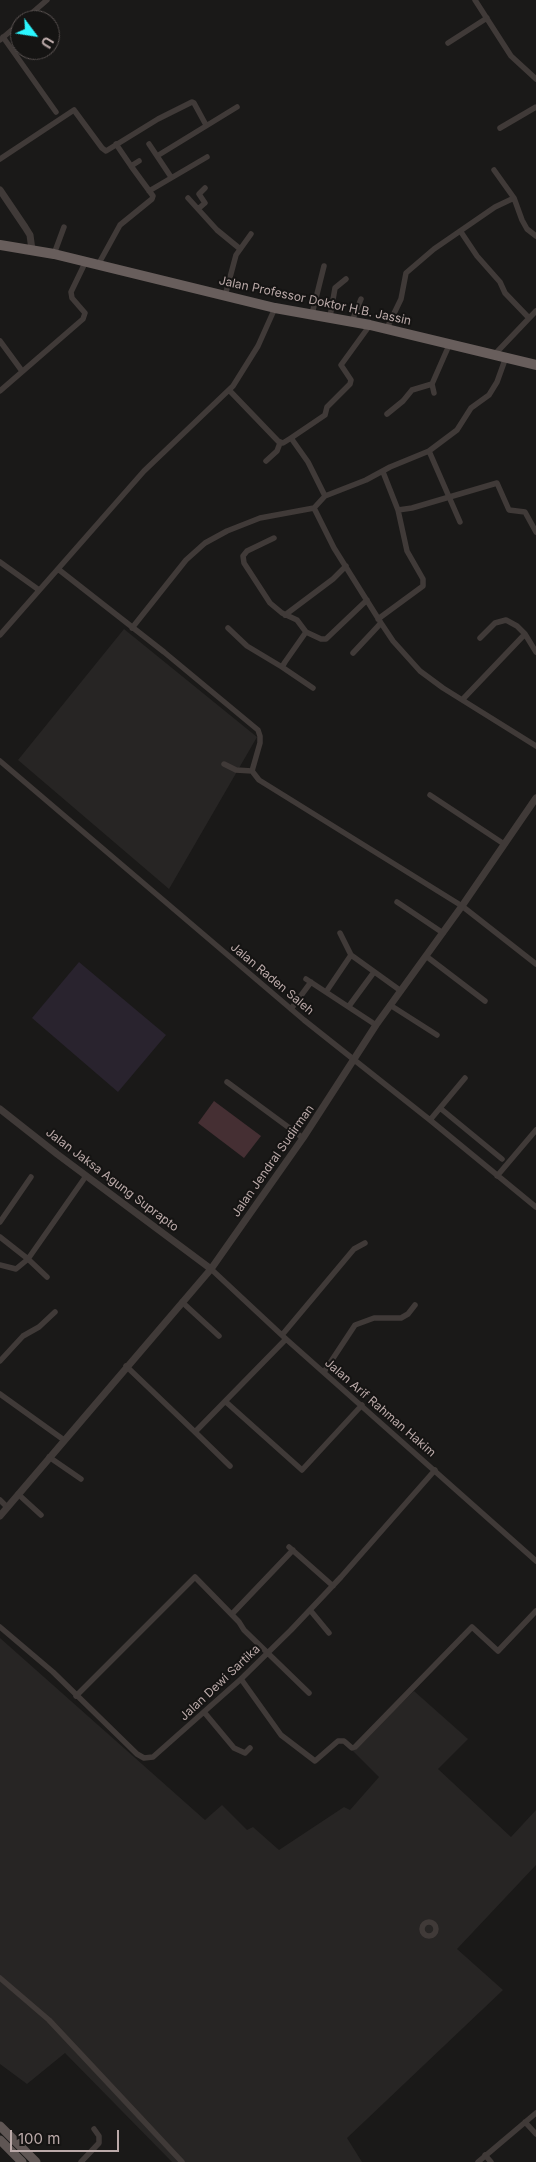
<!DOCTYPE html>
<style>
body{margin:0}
#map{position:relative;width:536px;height:2162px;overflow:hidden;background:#1a1918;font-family:Inter,sans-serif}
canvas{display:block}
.north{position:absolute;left:10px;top:10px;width:50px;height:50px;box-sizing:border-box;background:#151413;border:1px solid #57504f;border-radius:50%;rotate:121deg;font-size:14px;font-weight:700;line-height:20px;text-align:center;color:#bbaaa9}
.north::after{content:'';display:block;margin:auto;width:18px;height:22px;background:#2bf6ff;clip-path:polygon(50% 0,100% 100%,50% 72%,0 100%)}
.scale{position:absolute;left:10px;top:2130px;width:109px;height:22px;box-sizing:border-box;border:2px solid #bbaaa9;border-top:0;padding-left:6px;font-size:15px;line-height:18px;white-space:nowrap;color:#bbaaa9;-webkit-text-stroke:4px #151413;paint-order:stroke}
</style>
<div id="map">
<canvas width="536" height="2162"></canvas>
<div class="north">U</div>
<div class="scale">100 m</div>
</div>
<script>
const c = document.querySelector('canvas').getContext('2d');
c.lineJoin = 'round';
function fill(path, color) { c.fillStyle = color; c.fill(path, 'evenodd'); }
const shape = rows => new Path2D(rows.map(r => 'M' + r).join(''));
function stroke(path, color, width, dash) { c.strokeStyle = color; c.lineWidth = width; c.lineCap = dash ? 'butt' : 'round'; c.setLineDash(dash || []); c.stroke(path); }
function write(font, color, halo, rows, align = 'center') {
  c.font = font + ' Inter,sans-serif'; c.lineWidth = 4; c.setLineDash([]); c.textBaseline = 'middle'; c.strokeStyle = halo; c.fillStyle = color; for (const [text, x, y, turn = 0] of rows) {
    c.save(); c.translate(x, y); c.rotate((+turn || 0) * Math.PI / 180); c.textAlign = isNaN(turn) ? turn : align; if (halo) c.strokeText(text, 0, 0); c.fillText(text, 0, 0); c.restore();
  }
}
const built = shape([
 [124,629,257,737,169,889,18,760],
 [0,1638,205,1820,222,1805,247,1830,253,1827,279,1850,344,1807,350,1810,379,1777,352,1750,414,1691,468,1739,438,1769,511,1837,536,1810,536,1865,457,1949,503,1990,347,2138,362,2162,172,2162,65,2053,27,2084,0,2064]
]);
const green = shape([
 [79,962,166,1035,118,1092,32,1018]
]);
const water = shape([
 [214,1101,261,1136,244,1158,198,1123]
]);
const minor = shape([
 [475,0,511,56,536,79],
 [24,20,47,0],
 [3,37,56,112],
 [0,40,20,23],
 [448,43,487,18],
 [500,128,536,107],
 [116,144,131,166,139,161],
 [149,144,171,177],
 [157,156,237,107],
 [0,159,74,110,102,148,106,151,158,119,192,102,194,103,206,125],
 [494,170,514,198],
 [149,191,207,157],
 [188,198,217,230,239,248],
 [198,209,205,203,199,194,205,188],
 [461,232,477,256,500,282,505,293,529,318],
 [54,254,64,227],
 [98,265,120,225,152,199,153,196,131,166],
 [225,296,236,255,251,234],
 [312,314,324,266],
 [330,317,335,288,346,279],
 [352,321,361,299],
 [387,328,401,299,406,273,434,249,495,207,514,198,522,220,527,229,536,236],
 [0,341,22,371],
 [495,354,536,311],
 [229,390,278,441,283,443,291,438,308,462,325,496],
 [0,391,83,319,85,313,72,298,71,292,85,263],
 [434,393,432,384,450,343],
 [387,414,403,401,412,390,432,384],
 [291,438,325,415,327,407,350,384,351,380,341,365,370,325],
 [429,451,460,522],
 [266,461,277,451,280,443],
 [383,472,398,510,412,508,497,483,509,510,525,512,536,532],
 [314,508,334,548,381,623,393,641,420,671,443,688,536,746],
 [274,538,247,551,243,556,244,563,270,603,282,613,297,620,306,632],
 [0,562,39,590],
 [58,569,164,652,258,730,260,736,260,743,252,771,259,780,462,906,536,964],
 [285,615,333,579,346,566],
 [378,619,423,586,423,579,407,551,398,510],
 [132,628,186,560,205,543,227,531,260,518,314,508,325,496,366,480,390,467,429,451,457,430,471,408,489,395,497,382,506,357],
 [228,628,247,646,282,667],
 [0,635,144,471,233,386,258,346,275,308],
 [480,638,495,623,506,620,517,626,525,634,536,652],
 [353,653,381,623],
 [313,688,282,667,285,662,306,632,321,639,326,639,367,600],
 [463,699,525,634],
 [0,761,304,1020,430,1120,536,1207],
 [224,764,236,770,252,771],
 [430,795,504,844],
 [397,902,443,933],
 [340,933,351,955],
 [426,956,485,1001],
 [306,979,376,1025],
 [326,992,351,955,401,991],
 [390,1005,437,1035],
 [349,1006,374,972],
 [291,1009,311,982],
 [227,1082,303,1138],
 [440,1108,502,1159],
 [430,1120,465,1078],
 [497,1176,536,1130],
 [0,1222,31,1177],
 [0,1237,28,1259,86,1176],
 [0,1265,16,1269,28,1259,47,1277],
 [211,1269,286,1339,536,1561],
 [182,1302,219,1336],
 [282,1335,354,1249,365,1243],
 [0,1361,23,1336,39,1327,55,1312],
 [126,1366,195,1432,286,1339],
 [324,1372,355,1325,374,1318,401,1318,408,1314,415,1305],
 [0,1394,64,1440],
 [226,1402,302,1470,362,1405],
 [195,1432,230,1466],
 [49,1457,81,1479],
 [18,1494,41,1515],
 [0,1500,7,1507],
 [289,1547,333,1586],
 [310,1610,329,1633],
 [232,1614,293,1550],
 [0,1627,53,1672,137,1754,144,1758,153,1757,241,1679,291,1630,341,1577,435,1470],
 [241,1679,281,1735,315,1761,338,1741,344,1741,352,1748,355,1747,472,1627,498,1651,536,1611],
 [76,1696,195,1577,239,1622,244,1630,309,1693],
 [204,1712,234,1748,245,1753,250,1748],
 '422 1929a7 7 0 1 1 14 0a7 7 0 1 1-14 0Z',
 [0,1978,49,2020,182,2162],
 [525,2122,536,2134],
 [485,2155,491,2162],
 [81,2162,99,2143,99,2136,94,2129],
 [478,2162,536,2113]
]);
const tertiary = shape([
 [0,190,25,227,30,235,32,250],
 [0,1109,57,1154,211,1269],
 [0,1516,211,1269,303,1138,376,1025,462,906,536,798]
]);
const primary = shape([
 [0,2126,36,2162],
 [0,2140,22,2162]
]);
const trunk = shape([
 [0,245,54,254,275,308,370,325,536,365]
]);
const streetNames = [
 ["Jalan Professor Doktor H.B. Jassin",315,301,12],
 ["Jalan Raden Saleh",272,979,40],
 ["Jalan Jendral Sudirman",273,1161,-55],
 ["Jalan Jaksa Agung Suprapto",112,1180,37],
 ["Jalan Arif Rahman Hakim",380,1408,41],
 ["Jalan Dewi Sartika",220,1683,-43]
];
fill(built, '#272524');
fill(green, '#29232e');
fill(water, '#452f33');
stroke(minor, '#403a38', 5.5);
stroke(tertiary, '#403a38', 7);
stroke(primary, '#5f5654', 9);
stroke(trunk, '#685e5c', 10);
write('12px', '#bbaaa9', '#151413', streetNames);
</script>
